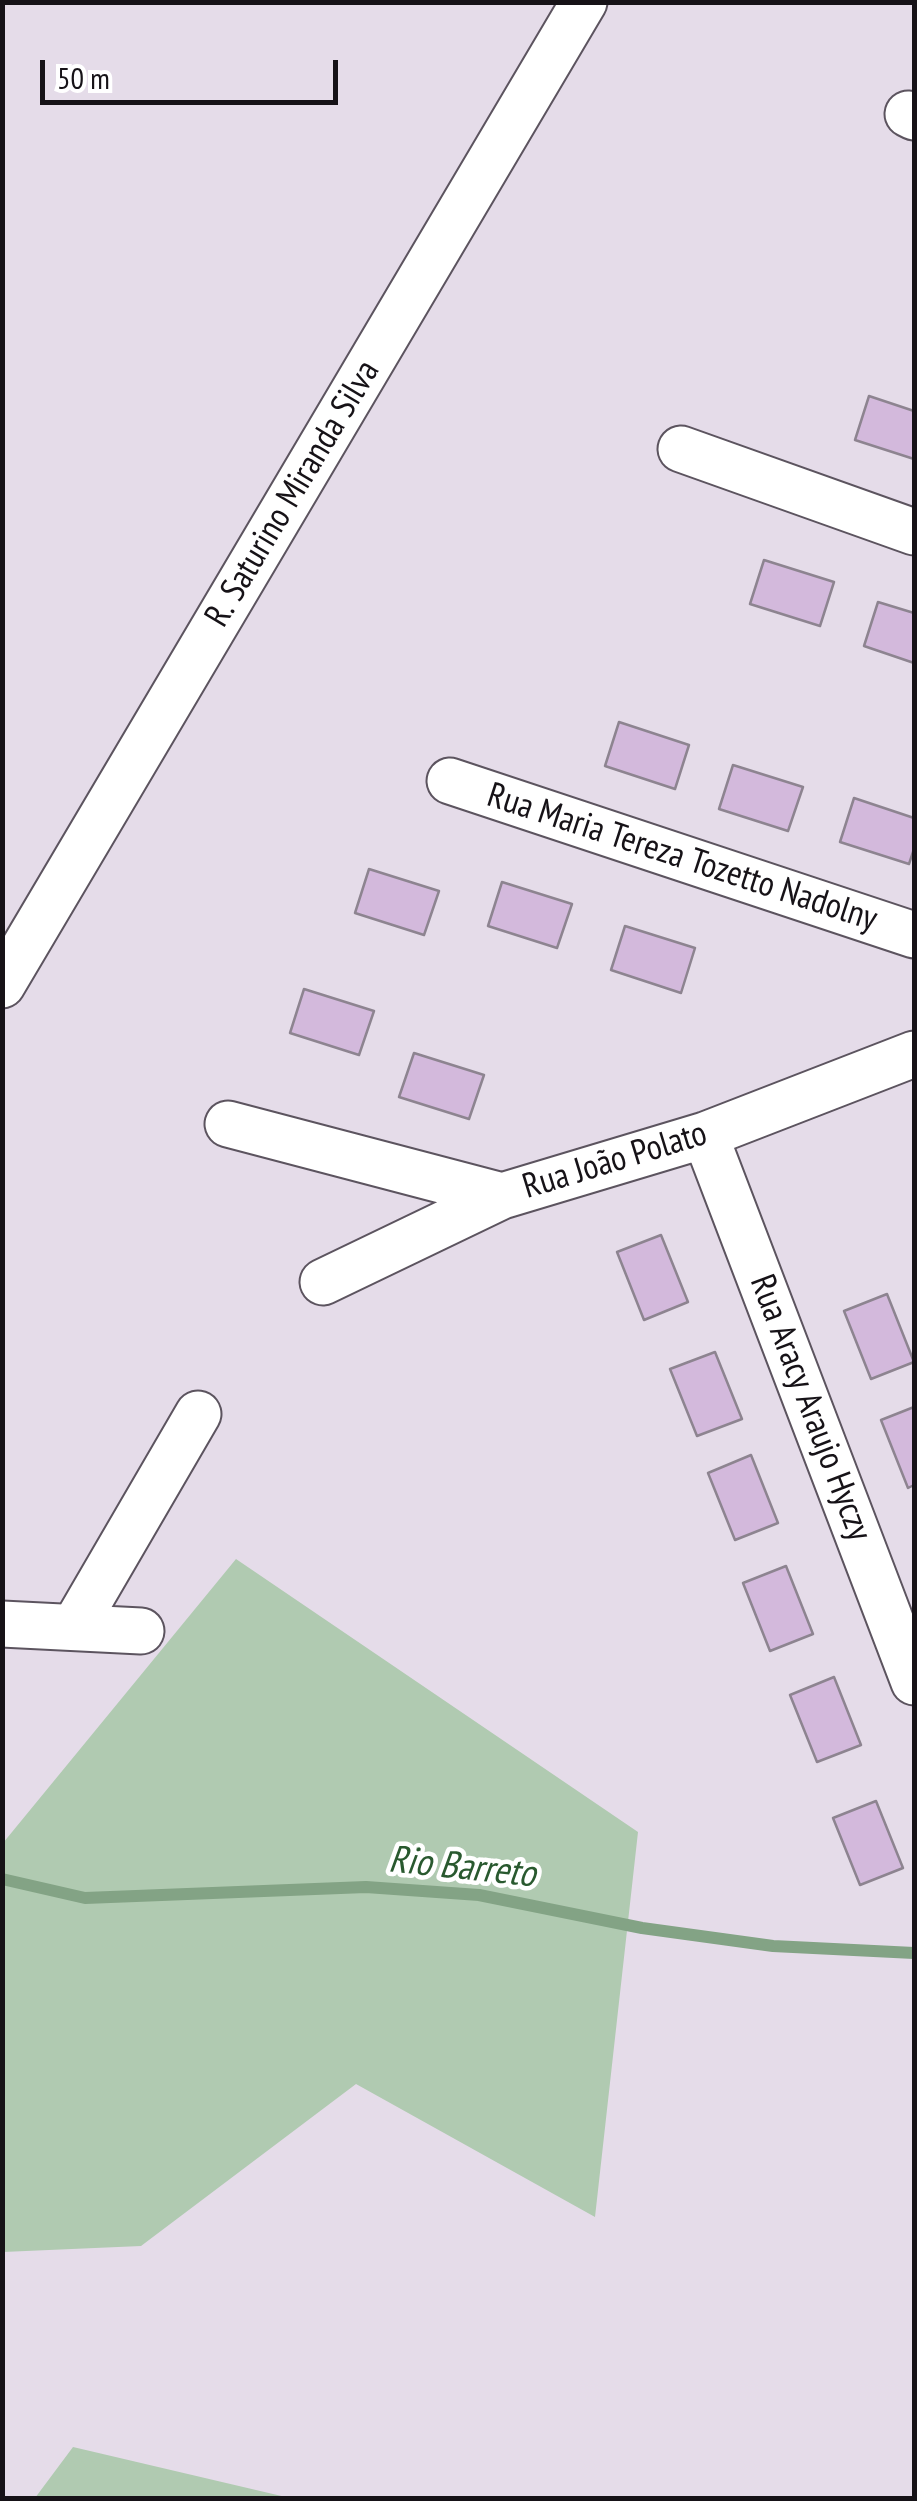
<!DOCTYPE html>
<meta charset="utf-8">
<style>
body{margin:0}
#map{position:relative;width:917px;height:2501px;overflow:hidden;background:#e5dce9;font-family:"PT Sans Narrow",sans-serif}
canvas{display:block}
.frame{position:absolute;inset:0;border:5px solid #161217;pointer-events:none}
.scale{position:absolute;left:40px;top:60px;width:298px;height:45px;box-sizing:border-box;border:5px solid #161217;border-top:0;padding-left:12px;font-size:30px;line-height:35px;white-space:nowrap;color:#161217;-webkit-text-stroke:8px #fff;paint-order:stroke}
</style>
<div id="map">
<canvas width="917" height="2501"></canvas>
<div class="frame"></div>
<div class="scale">50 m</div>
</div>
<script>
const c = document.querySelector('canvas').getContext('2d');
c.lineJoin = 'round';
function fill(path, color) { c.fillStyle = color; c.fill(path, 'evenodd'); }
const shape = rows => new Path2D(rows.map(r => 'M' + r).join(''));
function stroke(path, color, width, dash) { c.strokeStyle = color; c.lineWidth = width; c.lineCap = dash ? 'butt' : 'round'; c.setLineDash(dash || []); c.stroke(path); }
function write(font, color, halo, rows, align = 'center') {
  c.font = font + ' "PT Sans Narrow",sans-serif'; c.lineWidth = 9; c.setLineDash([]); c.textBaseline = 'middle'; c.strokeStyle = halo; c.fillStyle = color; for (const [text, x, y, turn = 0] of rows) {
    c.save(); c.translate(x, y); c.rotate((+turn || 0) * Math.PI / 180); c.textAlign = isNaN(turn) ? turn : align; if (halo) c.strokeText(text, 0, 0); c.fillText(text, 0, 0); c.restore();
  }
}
const green = shape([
 [236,1559,638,1832,595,2217,356,2084,141,2246,3,2252,3,1843],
 [73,2447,290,2498,35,2498]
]);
const stream = shape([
 [2,1879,85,1898,366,1887,479,1895,642,1928,773,1946,914,1953]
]);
const building = shape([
 [869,396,914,411,914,459,855,440,869,396],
 [764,560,834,582,820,626,750,604,764,560],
 [878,602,914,613,914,663,864,646,878,602],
 [619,722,689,745,675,789,605,766,619,722],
 [733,765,803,787,788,831,719,809,733,765],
 [854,798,914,818,914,849,909,864,840,842,854,798],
 [369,869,439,891,424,935,355,913,369,869],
 [502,882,572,904,557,948,488,926,502,882],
 [625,926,695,948,681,993,611,970,625,926],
 [304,989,374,1011,359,1055,290,1033,304,989],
 [414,1053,484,1075,469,1119,399,1097,414,1053],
 [661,1235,688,1302,644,1320,617,1252,661,1235],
 [887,1294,914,1362,871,1379,844,1311,887,1294],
 [715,1352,742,1419,697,1436,670,1369,715,1352],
 [914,1407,914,1485,908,1488,881,1420,914,1407],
 [751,1455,778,1523,735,1540,708,1473,751,1455],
 [786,1566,813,1634,770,1651,743,1583,786,1566],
 [834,1677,861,1745,817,1762,790,1695,834,1677],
 [876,1801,903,1868,860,1885,833,1818,876,1801]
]);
const minor = shape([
 [908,114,914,117],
 [681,449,914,532],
 [450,781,914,935],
 [2,985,584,2],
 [228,1124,502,1196],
 [705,1135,914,1682],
 [323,1282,502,1196,705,1135,914,1054],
 [2,1624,141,1631],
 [74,1627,198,1414]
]);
const streetNames = [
 ["R. Saturino Miranda Silva",293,494,-59],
 ["Rua Maria Tereza Tozetto Nadolny",682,858,18],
 ["Rua João Polato",615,1161,-17],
 ["Rua Aracy Araujo Hyczy",810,1408,69]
];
const waterNames = [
 ["Rio Barreto",462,1868,6]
];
fill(green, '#b0cab1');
stroke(stream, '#83a385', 12);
fill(building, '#d3b9dc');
stroke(building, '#8d8490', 2.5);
stroke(minor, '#5c545f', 49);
stroke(minor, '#fff', 45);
write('35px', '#161217', '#fff', streetNames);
write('italic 38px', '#29592f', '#fff', waterNames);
</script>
